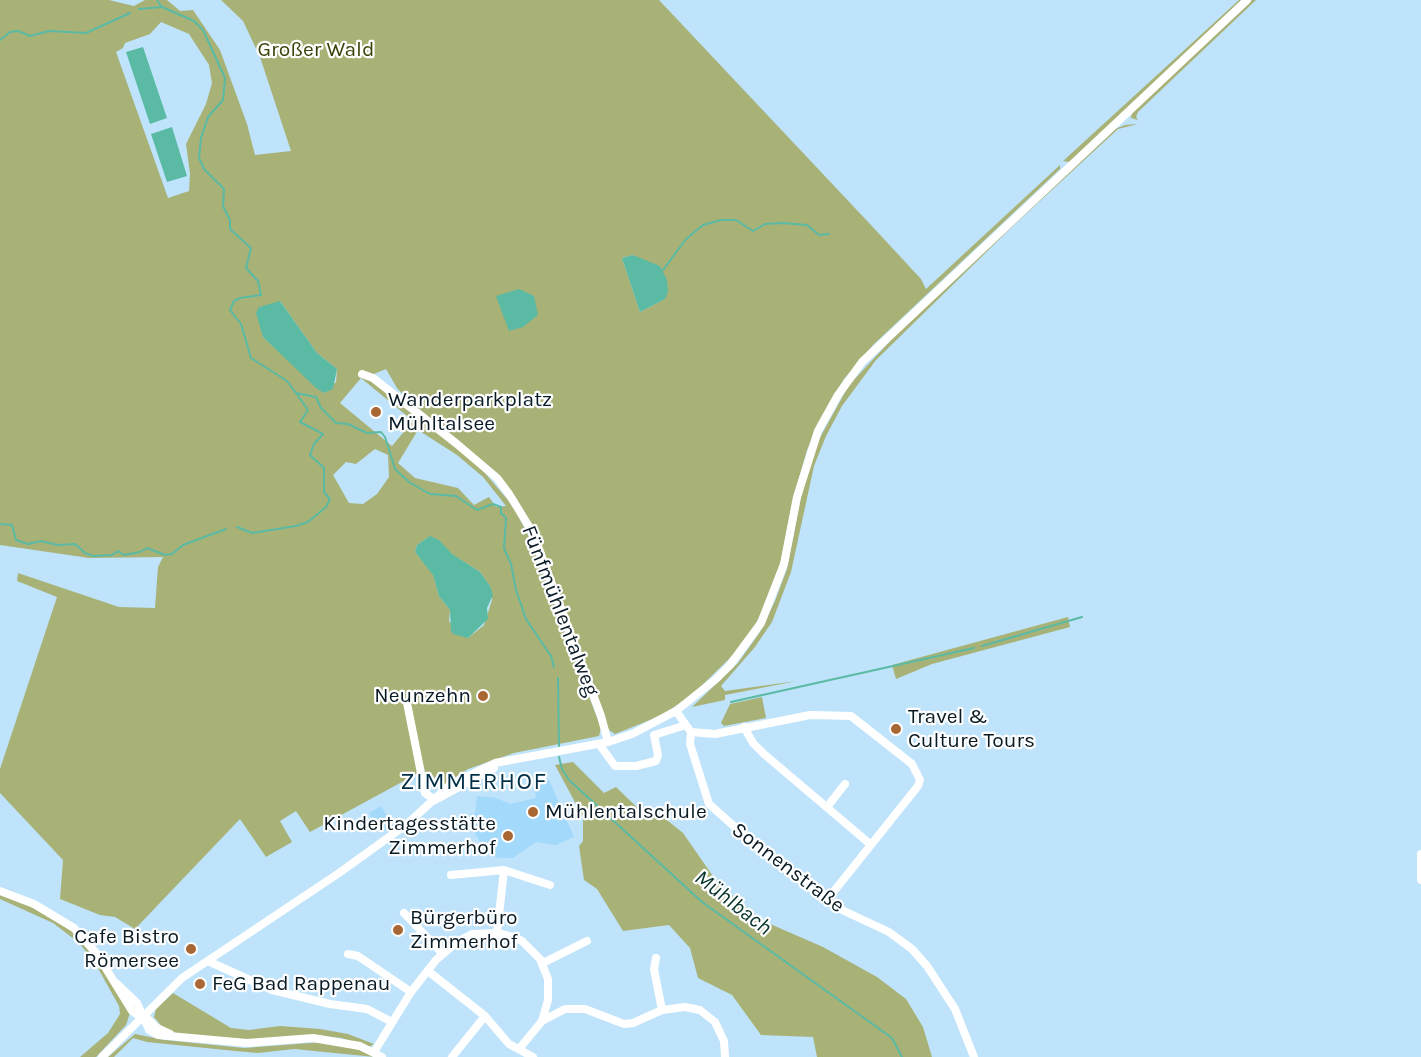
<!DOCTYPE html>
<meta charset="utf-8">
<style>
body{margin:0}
canvas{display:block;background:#bee3fa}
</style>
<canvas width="1421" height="1057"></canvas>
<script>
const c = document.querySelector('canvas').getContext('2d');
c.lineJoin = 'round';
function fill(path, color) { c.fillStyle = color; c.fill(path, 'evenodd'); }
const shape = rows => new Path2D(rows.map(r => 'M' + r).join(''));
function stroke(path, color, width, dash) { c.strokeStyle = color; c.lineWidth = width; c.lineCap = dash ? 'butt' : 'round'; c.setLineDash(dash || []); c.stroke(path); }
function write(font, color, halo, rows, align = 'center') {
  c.font = font + ' Karla,sans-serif'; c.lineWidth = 4.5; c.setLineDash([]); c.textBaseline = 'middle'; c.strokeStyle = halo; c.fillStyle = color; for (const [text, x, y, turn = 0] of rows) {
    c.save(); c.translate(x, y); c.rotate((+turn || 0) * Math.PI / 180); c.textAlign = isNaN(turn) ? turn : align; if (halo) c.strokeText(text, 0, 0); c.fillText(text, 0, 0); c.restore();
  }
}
const built = shape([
 [549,780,574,837,556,845,536,842,513,858,498,858,488,853,468,824,470,814,475,814,477,796,496,798,510,804,536,798,534,783],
 [381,806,393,826,381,833,369,813]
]);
const green = shape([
 [0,0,109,0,134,6,145,0,167,0,180,11,193,10,220,50,247,124,255,155,291,151,260,57,243,21,221,0,659,0,870,224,921,279,926,289,1060,165,1060,169,873,345,844,379,822,416,807,450,793,499,780,566,770,595,755,625,735,653,691,696,660,716,615,734,609,730,533,527,515,496,498,474,409,401,397,388,386,369,369,376,479,466,513,506,529,537,601,728,599,736,514,753,468,769,442,786,431,774,426,778,424,770,310,832,296,811,280,821,292,842,266,857,240,819,135,929,115,917,100,915,60,899,63,860,0,793,0,769,57,597,17,581,18,573,119,607,155,608,158,567,163,557,89,558,0,545],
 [161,22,189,34,209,65,212,83,206,104,186,144,190,174,189,191,168,198,116,52,123,48,125,43,150,34],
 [633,255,665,299,640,312,622,258],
 [280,301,317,353,337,369,336,382,324,393,263,337],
 [361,378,413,421,392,446,340,403],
 [418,430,457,455,483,477,506,506,496,507,489,497,474,505,458,488,415,478,398,463],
 [375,449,388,455,389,477,377,494,363,504,349,503,333,475,346,462,356,464],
 [427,538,439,540,450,553,480,572,490,586,492,600,484,625,468,638,460,635,449,621,450,610,439,596,433,574,415,552,417,545],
 [1239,0,1242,0,1070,162,1063,161],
 [1252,0,1256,0,1138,112,1136,117,1138,120,1131,118,1132,112],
 [1138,124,1118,129,1015,224,876,360,842,406,826,436,814,466,791,572,772,622,755,647,721,686,725,691,797,681,725,695,725,700,692,707,738,663,760,632,775,601,787,569,801,497,817,443,849,385,911,319,1115,129,1125,125],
 [1068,617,1070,627,932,664,896,679,892,665],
 [762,697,766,718,724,726,721,723,730,704],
 [573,762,604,793,616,787,646,816,657,812,683,833,717,882,761,920,823,947,877,977,906,999,923,1027,932,1057,817,1057,813,1037,761,1035,732,995,698,978,690,948,669,925,623,931,597,889,584,880,579,846,583,841,583,817,555,765],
 [0,893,42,911,65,925,88,946,130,1013,126,1025,96,1057,80,1057,108,1033,120,1014,119,1006,94,961,78,942,53,923,0,899],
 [173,993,231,1028,249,1030,280,1026,320,1029,348,1034,374,1044,369,1047,341,1038,316,1035,253,1040,179,1034,164,1029,154,1017,156,1009],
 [135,1034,165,1040,244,1048,323,1042,359,1050,375,1057,294,1049,258,1053,235,1051,147,1042,133,1038,114,1057,108,1057]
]);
const water = shape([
 [143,47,167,118,150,124,126,52],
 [172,127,187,176,167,182,151,134],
 [633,255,660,266,667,280,668,292,665,299,640,312,622,258],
 [519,289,534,296,538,315,523,327,509,331,496,296],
 [280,301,317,353,337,369,333,389,324,393,316,388,263,337,256,313,259,307],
 [430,536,439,540,452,554,480,572,490,586,493,595,487,608,488,619,468,638,453,634,451,631,450,610,439,596,433,575,415,552,417,545]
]);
const stream = shape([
 [157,0,162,7,194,21,203,30,225,78,223,100,208,117,201,138,199,158,204,169,224,189,223,206,230,220,230,229,251,248,246,268,258,281,261,295,240,298,234,301,230,310,241,324,251,358,287,381,296,393,316,397,321,408,336,423,348,424,367,433,381,432,385,437,395,469,409,482,430,494,456,496,477,510,493,504,501,507,501,513,506,518,504,548,511,564,516,590,526,619,551,656,554,667],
 [139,9,162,7],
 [0,40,10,32,18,31,30,36,49,31,86,33,130,13],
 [663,270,686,239,703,225,721,220,736,220,753,231,765,224,783,223,807,225,819,235,829,234],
 [0,524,12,525,16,540,28,544,41,541,58,545,75,544,85,553,93,556,112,555,118,551,124,555,140,552,147,548,165,555,172,554,183,545,226,529],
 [237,527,252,533,296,526,308,522,326,507,330,499,324,492,324,468,310,455,314,444,323,434,300,422,308,410,296,393],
 [982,646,1082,617],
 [558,678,559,746],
 [731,702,974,648],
 [559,757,562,769,569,780,702,902,892,1038,902,1057]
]);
const minor = shape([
 [362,374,373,378,457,444,497,478,509,494,533,533,601,716,608,742],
 [407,703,425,793,435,800],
 [676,711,691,732,690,744,709,804,762,851,827,900,842,910,889,932,912,949,927,966,955,1009,974,1057],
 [744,727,753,743,764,754,870,844],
 [691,732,715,734,810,715,851,716,912,764,920,780,918,786,827,900],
 [599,744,615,766,636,766,656,761,658,755,654,735,686,725],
 [439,798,494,768],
 [827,807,845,784],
 [1421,854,1421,880],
 [451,875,504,870,550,885],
 [0,891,34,904,74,928,97,954,132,1011,142,1018,147,1018,157,1028,170,1034],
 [404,913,442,953],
 [497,933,504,870],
 [348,954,358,956,411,992],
 [656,958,654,969,662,1010],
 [210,962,272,990,330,1004,367,1009,392,1022],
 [543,963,587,941],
 [428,971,485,1016,509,1044,533,1057],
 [116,983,137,1003,149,1030,158,1035,247,1043,313,1038,360,1046,382,1057],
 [519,1049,542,1021,565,1009,585,1009,624,1024,633,1023,662,1010,685,1007,700,1010,715,1022,724,1041,725,1057],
 [374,1052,411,992,436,960,457,942,472,934,497,933,513,937,522,941,540,959,548,979,548,1000,542,1021],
 [102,1057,182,978,339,873,407,824,451,784,495,763,608,742,632,734,676,711,716,679,730,665,761,623,784,564,797,497,818,431,838,395,862,362,1247,0],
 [452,1057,485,1016]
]);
const markers = [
 [376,412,6,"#a96734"],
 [483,696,6,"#a96734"],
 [896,729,6,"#a96734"],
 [533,812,6,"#a96734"],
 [508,836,6,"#a96734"],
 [398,930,6,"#a96734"],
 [191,949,6,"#a96734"],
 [200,984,6,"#a96734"]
];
const parkNames = [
 ["Großer Wald",316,50]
];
const poiNames = [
 ["Wanderparkplatz",388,400],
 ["Mühltalsee",388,424],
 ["Neunzehn",471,696,"right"],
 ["Travel &",908,717],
 ["Culture Tours",908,741],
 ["Mühlentalschule",545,812],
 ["Kindertagesstätte",496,824,"right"],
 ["Zimmerhof",496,848,"right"],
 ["Bürgerbüro",410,918],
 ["Zimmerhof",410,942],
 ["Cafe Bistro",179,937,"right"],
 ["Römersee",179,961,"right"],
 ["FeG Bad Rappenau",212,984]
];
const streetNames = [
 ["Fünfmühlentalweg",560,611,69],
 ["Sonnenstraße",788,868,37]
];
const waterNames = [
 ["Mühlbach",733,903,38]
];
const quarterNames = [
 ["ZIMMERHOF",474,782]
];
fill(built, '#a3d9fb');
fill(green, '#a8b277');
fill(water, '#5abaa4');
stroke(stream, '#5abaa4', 2);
stroke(minor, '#fff', 8);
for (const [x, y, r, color] of markers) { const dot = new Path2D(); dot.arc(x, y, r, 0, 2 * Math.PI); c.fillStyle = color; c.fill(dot); stroke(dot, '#fefefe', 2); }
write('21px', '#3b4208', '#fefefe', parkNames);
write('21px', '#081a24', '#fefefe', poiNames, 'left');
write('21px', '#081a24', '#fefefe', streetNames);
write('italic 22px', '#07352c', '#fefefe', waterNames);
c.letterSpacing = '1.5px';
write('24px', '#003047', '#fefefe', quarterNames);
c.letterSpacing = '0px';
</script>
